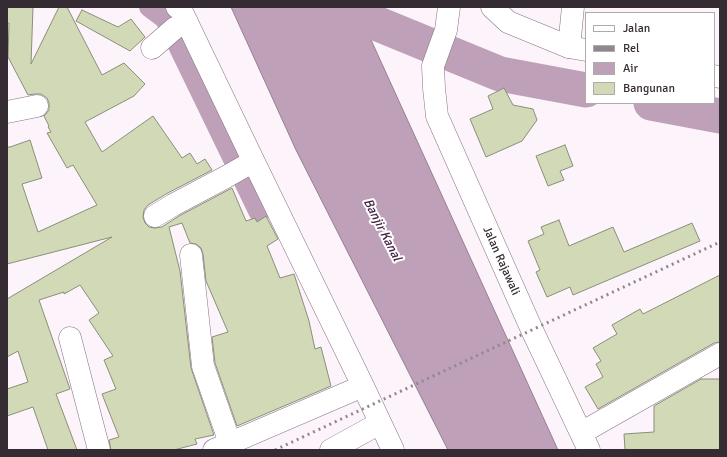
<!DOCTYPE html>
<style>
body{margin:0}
#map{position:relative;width:727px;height:457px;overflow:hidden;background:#fdf3fb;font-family:Signika,sans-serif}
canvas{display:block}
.frame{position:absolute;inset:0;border:8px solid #352c33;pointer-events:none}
.legend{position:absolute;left:585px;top:12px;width:130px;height:92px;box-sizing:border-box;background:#fff;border:1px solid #aeabad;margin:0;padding:5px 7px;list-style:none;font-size:12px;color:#352c33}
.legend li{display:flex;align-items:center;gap:8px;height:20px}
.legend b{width:20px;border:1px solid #aeabad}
</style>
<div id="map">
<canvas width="727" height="457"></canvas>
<div class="frame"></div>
<ul class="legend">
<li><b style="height:5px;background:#fff"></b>Jalan</li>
<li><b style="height:5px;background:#91878f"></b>Rel</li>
<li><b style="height:11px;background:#bea1b9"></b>Air</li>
<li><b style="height:11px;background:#d1d9b7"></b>Bangunan</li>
</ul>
</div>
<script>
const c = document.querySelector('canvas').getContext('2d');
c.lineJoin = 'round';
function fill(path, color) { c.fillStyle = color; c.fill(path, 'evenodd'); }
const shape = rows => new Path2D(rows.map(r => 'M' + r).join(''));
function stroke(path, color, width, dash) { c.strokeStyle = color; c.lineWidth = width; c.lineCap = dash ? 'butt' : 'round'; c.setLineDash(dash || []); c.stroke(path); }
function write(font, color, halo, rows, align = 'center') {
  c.font = font + ' Signika,sans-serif'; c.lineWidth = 4; c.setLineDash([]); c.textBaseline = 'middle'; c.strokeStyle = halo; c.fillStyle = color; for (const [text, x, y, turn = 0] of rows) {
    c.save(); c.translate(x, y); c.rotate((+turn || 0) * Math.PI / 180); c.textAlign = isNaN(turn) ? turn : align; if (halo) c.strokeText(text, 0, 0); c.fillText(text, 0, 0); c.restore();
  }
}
const water = shape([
 [231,7,356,7,558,450,448,450,296,150,231,7]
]);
const canal = shape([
 [149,7,165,19,259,213]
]);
const river = shape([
 [340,7,361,17,500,74,586,90],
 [651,103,720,116]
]);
const building = shape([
 [7,7,33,7,31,64,59,7,67,7,102,75,124,63,145,84,134,96,85,122,102,152,153,116,182,158,190,153,197,164,205,159,212,170,166,194,148,205,144,210,143,217,145,223,149,227,155,228,162,227,179,216,232,188,246,221,255,218,257,222,266,216,278,239,267,246,280,278,294,274,309,321,315,349,321,347,331,386,237,426,215,363,212,337,228,332,206,281,203,254,201,248,196,244,190,243,182,223,169,227,180,271,191,368,214,435,195,439,197,444,174,450,111,450,109,440,119,437,102,394,116,389,104,360,113,356,89,320,99,313,80,285,64,294,64,292,39,300,70,389,56,394,77,450,48,450,33,407,7,416,7,389,28,382,18,351,7,357,7,299,112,237,7,264,7,147,10,147,30,140,42,178,22,184,38,232,97,205,73,165,67,168,47,133,51,132,48,127,49,126,44,116,49,110,49,103,47,98,41,94,35,94,28,95,8,57,9,23,7,23,7,7],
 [82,10,118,27,131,19,145,37,130,51,76,21,82,10],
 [504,88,513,105,533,109,537,120,522,141,486,157,470,119,493,109,488,96,504,88],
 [565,145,573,166,560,171,564,180,548,186,536,156,565,145],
 [559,220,569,246,613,227,624,252,692,223,700,241,573,295,570,287,547,297,536,272,540,270,528,241,544,234,541,227,559,220],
 [720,275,720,342,714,343,598,409,585,387,603,377,596,364,601,361,593,348,617,334,612,325,640,309,643,314,720,275],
 [701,379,720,379,720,450,625,450,624,434,654,432,654,406,701,379]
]);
const minor = shape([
 [177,7,181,10,252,158,363,386,393,450],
 [449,7,446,30,433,66,434,88,437,116,532,330,589,450],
 [569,47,573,7],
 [152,48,175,28,187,22],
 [7,112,37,106],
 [155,216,173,205,224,178,247,165,252,158],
 [191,255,203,366,230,443],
 [70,338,99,450],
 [581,433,720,354],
 [214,450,363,386],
 [331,450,380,423]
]);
const major = shape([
 [492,7,508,22,569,47,586,50],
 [714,76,720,77]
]);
const rail = shape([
 [275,450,720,242]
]);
const streetNames = [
 ["Jalan Rajawali",501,261,66]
];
const waterNames = [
 ["Banjir Kanal",382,230,63]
];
fill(water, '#bea1b9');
stroke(water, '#957e91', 1);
stroke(canal, '#bea1b9', 20);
stroke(river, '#bea1b9', 35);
fill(building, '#d1d9b7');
stroke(building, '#898f78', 1);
stroke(minor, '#867282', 23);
stroke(major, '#867282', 23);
stroke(minor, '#fff', 22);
stroke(major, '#fff', 22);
stroke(rail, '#91878f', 3, [2, 4]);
write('12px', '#352c33', '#fff', streetNames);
write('italic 13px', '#462041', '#fff', waterNames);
</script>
